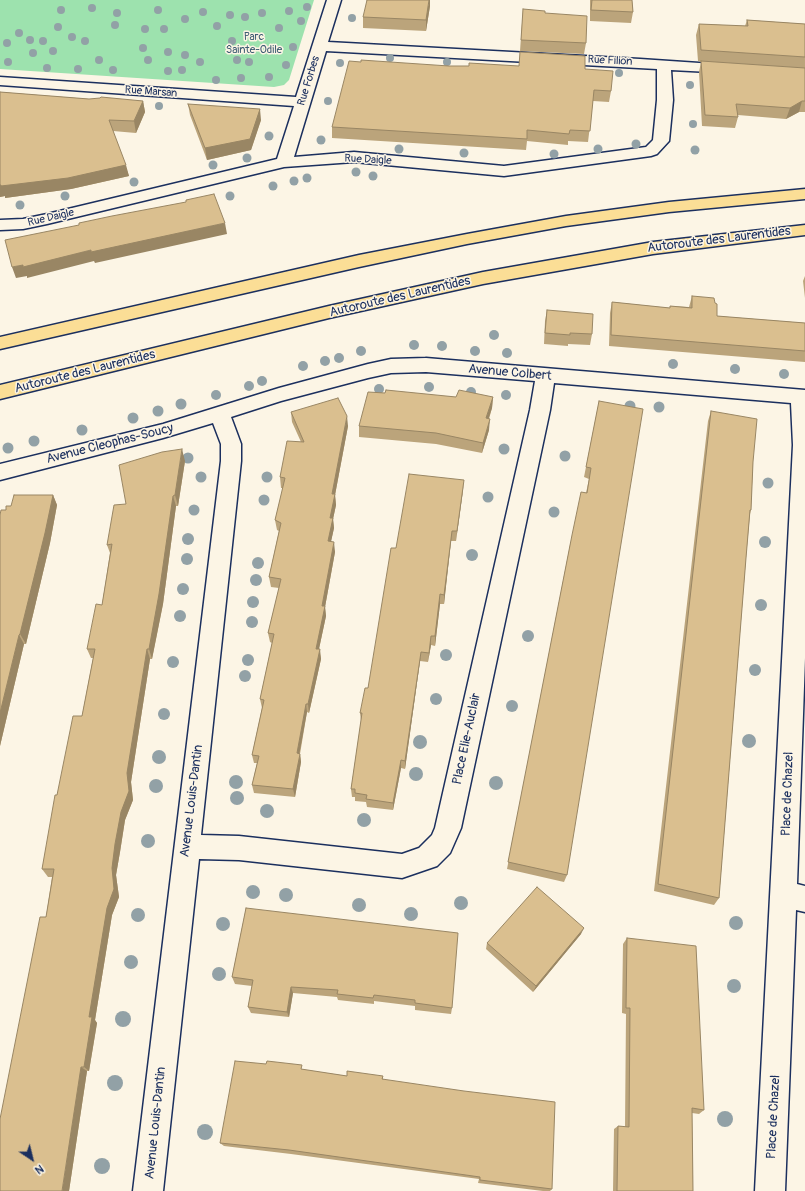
<!DOCTYPE html>
<style>
body{margin:0}
#map{position:relative;width:805px;height:1191px;overflow:hidden;background:#fcf5e5;font-family:Pangolin,sans-serif}
canvas{display:block}
.north{position:absolute;left:12px;top:1139px;width:40px;height:40px;-webkit-text-stroke:3px #fcf5e5;paint-order:stroke;rotate:145deg;font-size:11px;font-weight:700;line-height:16px;text-align:center;color:#1b2f5e}
.north::after{content:'';display:block;margin:auto;width:14px;height:18px;background:#1b2f5e;clip-path:polygon(50% 0,100% 100%,50% 72%,0 100%)}
</style>
<div id="map">
<canvas width="805" height="1191"></canvas>
<div class="north">N</div>
</div>
<script>
const c = document.querySelector('canvas').getContext('2d');
c.lineJoin = 'round';
function fill(path, color) { c.fillStyle = color; c.fill(path, 'evenodd'); }
const shape = rows => new Path2D(rows.map(r => 'M' + r).join(''));
function stroke(path, color, width, dash) { c.strokeStyle = color; c.lineWidth = width; c.lineCap = dash ? 'butt' : 'round'; c.setLineDash(dash || []); c.stroke(path); }
function write(font, color, halo, rows, align = 'center') {
  c.font = font + ' Pangolin,sans-serif'; c.lineWidth = 3; c.setLineDash([]); c.textBaseline = 'middle'; c.strokeStyle = halo; c.fillStyle = color; for (const [text, x, y, turn = 0] of rows) {
    c.save(); c.translate(x, y); c.rotate((+turn || 0) * Math.PI / 180); c.textAlign = isNaN(turn) ? turn : align; if (halo) c.strokeText(text, 0, 0); c.fillText(text, 0, 0); c.restore();
  }
}
const green = shape([
 [0,0,314,0,289,80,284,85,274,87,0,69]
]);
const street = shape([
 [327,0,341,0,328,42,640,59,729,65,734,66,736,69,734,72,729,73,671,70,673,100,669,141,657,154,651,156,504,176,354,162,284,167,47,224,23,229,0,230,0,220,23,219,47,214,277,159,294,106,0,85,0,77,296,97,327,0],
 [326,51,657,69,657,100,653,140,646,147,504,166,354,152,294,157,326,51],
 [426,358,805,390,805,658,797,884,805,886,805,912,796,910,785,1191,755,1191,793,445,791,403,554,383,550,410,461,828,450,853,437,866,402,878,239,860,199,859,163,1191,133,1191,221,461,221,444,213,423,163,438,0,480,0,464,163,424,279,388,368,364,391,359,426,358],
 [426,372,535,381,530,410,435,828,432,835,419,848,402,854,239,836,201,835,241,461,241,444,231,417,281,401,368,378,391,373,426,372]
]);
const highway = shape([
 [805,189,805,199,669,212,566,226,467,244,359,267,0,349,0,337,359,255,467,234,566,216,669,202,805,189],
 [805,225,805,235,653,254,483,284,329,318,0,399,0,385,329,306,483,272,653,242,805,225]
]);
const trees = [
 [307,7,4],
 [92,8,4],
 [61,10,4],
 [158,10,4],
 [289,11,4],
 [203,12,4],
 [117,13,4],
 [262,13,4],
 [230,15,4],
 [245,17,4],
 [352,18,4],
 [185,19,4],
 [301,21,4],
 [115,25,4],
 [217,26,4],
 [58,27,4],
 [279,28,4],
 [145,29,4],
 [164,29,4],
 [19,33,4],
 [72,37,4],
 [30,40,4],
 [43,41,4],
 [85,41,4],
 [232,41,4],
 [7,43,4],
 [293,47,4],
 [143,48,4],
 [53,51,4],
 [168,52,4],
 [33,53,4],
 [185,55,4],
 [390,58,4],
 [99,60,4],
 [148,60,4],
 [237,60,4],
 [8,62,4],
 [200,62,4],
 [249,62,4],
 [447,62,4],
 [340,63,4],
 [286,65,4],
 [47,68,4],
 [78,69,4],
 [113,70,4],
 [182,70,4],
 [168,71,4],
 [619,73,4],
 [269,77,4],
 [241,78,4],
 [216,80,4],
 [690,85,4],
 [328,101,4],
 [159,106,4],
 [693,124,4],
 [269,136,4.5],
 [321,140,4.5],
 [636,144,4.5],
 [399,149,4.5],
 [598,149,4.5],
 [695,150,4.5],
 [464,153,4.5],
 [554,154,4.5],
 [247,158,4.5],
 [213,165,4.5],
 [356,172,4.5],
 [373,176,4.5],
 [307,178,4.5],
 [294,181,4.5],
 [134,182,4.5],
 [273,186,4.5],
 [65,196,4.5],
 [230,196,4.5],
 [20,205,4.5],
 [494,335,5],
 [414,345,5],
 [442,346,5],
 [361,351,5],
 [475,351,5],
 [507,353,5],
 [339,358,5],
 [325,361,5],
 [673,364,5],
 [303,366,5],
 [735,369,5],
 [784,374,5],
 [262,381,5],
 [249,386,5],
 [429,387,5],
 [379,389,5],
 [471,392,5],
 [216,395,5],
 [506,395,5],
 [181,404,5.5],
 [630,406,5.5],
 [659,407,5.5],
 [158,411,5.5],
 [133,418,5.5],
 [82,430,5.5],
 [34,441,5.5],
 [8,448,5.5],
 [504,449,5.5],
 [565,456,5.5],
 [188,458,5.5],
 [201,477,5.5],
 [267,477,5.5],
 [768,483,5.5],
 [488,497,5.5],
 [264,500,5.5],
 [194,510,5.5],
 [554,512,5.5],
 [188,539,6],
 [765,542,6],
 [472,555,6],
 [187,559,6],
 [258,563,6],
 [256,580,6],
 [183,589,6],
 [253,602,6],
 [761,605,6],
 [180,616,6],
 [252,622,6],
 [528,636,6],
 [446,655,6],
 [248,660,6],
 [173,662,6],
 [755,670,6],
 [245,676,6],
 [436,699,6],
 [512,706,6],
 [164,714,6],
 [749,741,7],
 [420,742,7],
 [159,757,7],
 [416,774,7],
 [236,782,7],
 [496,783,7],
 [156,786,7],
 [237,798,7],
 [267,811,7],
 [364,820,7],
 [148,841,7],
 [253,892,7],
 [286,895,7],
 [461,903,7],
 [359,905,7],
 [411,914,7],
 [138,915,7],
 [736,923,7],
 [223,924,7],
 [131,962,7],
 [219,974,7],
 [734,986,7],
 [123,1019,8],
 [115,1083,8],
 [725,1119,8],
 [205,1132,8],
 [102,1166,8]
];
const wall = shape([
 [590,0,632,0,633,12,631,23,590,21],
 [430,6,426,31,363,28,363,17],
 [523,9,545,13,586,43,584,54,520,51],
 [747,20,805,24,805,112,799,112,786,119,738,115,738,117,735,128,702,126,699,72,701,62,698,61,696,35,699,24,745,26],
 [449,66,519,66,585,69,611,91,609,102,593,101,588,142,568,141,568,145,527,141,526,150,332,138,332,127],
 [0,92,89,99,143,101,145,112,136,133,113,131,129,176,71,189,5,198,5,196,0,197],
 [188,104,261,120,251,150,207,160,190,115],
 [805,276,805,298,803,281],
 [692,296,715,303,717,316,805,323,805,362,609,346,610,313,612,302,670,308,670,306,689,307],
 [547,310,592,334,590,345,568,344,568,346,544,344,545,321],
 [385,393,456,397,493,397,492,408,489,419,489,430,482,453,436,444,359,437,359,426],
 [599,401,567,875,564,882,507,869,570,545,586,493,589,479,584,477],
 [711,411,753,462,751,510,750,514,746,558,719,898,714,905,654,891,708,421],
 [291,412,348,426,335,495,336,505,333,519,334,528,331,541,335,552,325,607,326,616,319,649,321,659,309,713,307,712,300,754,301,762,295,797,254,793,252,785,257,763,254,763,252,755,262,708,260,699,272,643,270,642,268,633,279,588,271,587,269,577,279,531,277,530,275,520,283,488,281,488,280,477,301,442,292,422],
 [185,461,178,506,176,506,163,604,152,659,150,659,131,782,133,800,125,820,120,852,116,875,119,897,112,915,95,1020,97,1023,89,1071,87,1071,69,1191,46,917,52,877,48,877,42,869,57,795,82,716,93,658,91,658,87,649,102,605,110,553,107,545,126,504],
 [463,490,456,541,451,541,444,604,440,604,435,646,431,645,428,662,420,661,405,769,401,768,393,810,367,807,366,802,355,801,355,797,352,797,351,789,361,721,360,713,368,688,396,548],
 [53,495,57,505,50,543,26,644,24,644,0,746,0,515,11,506],
 [246,908,452,1008,451,1014,415,1010,415,1006,374,1001,374,1004,338,1000,337,997,293,993,289,1017,251,1013,248,1007,252,986,235,984,232,977],
 [581,934,533,992,486,949,487,943],
 [627,938,704,1110,699,1114,692,1113,693,1191,613,1191,614,1129,618,1126,625,1127,626,1014,622,1013,623,944],
 [266,1064,347,1076,383,1076,383,1079,552,1189,550,1191,543,1191,478,1183,479,1179,291,1154,224,1146,220,1143]
]);
const shadedWall = shape([
 [429,0,430,0,430,6,426,31,426,20],
 [143,101,145,112,136,133,134,121],
 [802,101,799,112,786,119,790,108],
 [260,109,261,120,251,150,207,160,205,148],
 [126,165,129,176,71,189,5,198,5,196,0,197,0,185],
 [225,223,227,234,95,263,94,261,27,278,27,276,16,278,12,267,91,250],
 [493,397,492,408,485,429,486,418],
 [347,416,348,426,335,495,336,505,333,519,334,528,329,551,328,541,332,494],
 [490,419,489,430,482,453,483,443],
 [182,449,185,461,178,506,175,495],
 [464,480,463,490,456,541,457,531],
 [53,495,57,505,50,543,26,644,20,634],
 [173,496,176,506,163,604,152,659,149,649],
 [452,531,451,541,444,604,444,595],
 [334,542,335,552,325,607,326,616,317,658,316,649,322,606],
 [440,594,440,604,435,646,435,636],
 [19,635,24,644,0,746,0,713],
 [431,636,431,645,428,662,429,653],
 [147,649,150,659,131,782,133,800,125,820,120,852,116,875,119,897,112,915,95,1020,97,1023,89,1071,84,1067,89,1017,115,844],
 [320,649,321,659,309,713,308,704],
 [421,652,420,661,405,769,405,761],
 [306,704,307,712,298,761,297,753],
 [300,754,301,762,295,797,293,789],
 [401,760,401,768,393,810,393,803],
 [584,928,581,934,533,992,536,986],
 [291,987,293,993,289,1017,287,1012],
 [81,1067,87,1071,69,1191,62,1191]
]);
const building = shape([
 [367,0,429,0,426,20,363,17,367,0],
 [592,0,632,0,633,12,591,10,592,0],
 [523,9,545,11,545,13,587,16,586,43,521,40,523,9],
 [747,20,805,24,805,57,701,50,699,24,748,26,747,20],
 [520,52,585,56,585,69,613,71,611,91,594,90,590,131,570,130,569,134,527,130,527,139,332,127,349,61,361,62,361,60,449,66,469,66,469,63,519,66,520,52],
 [701,61,805,68,805,101,802,101,790,108,736,104,738,117,705,115,701,61],
 [0,92,89,99,100,98,101,97,143,101,134,121,109,120,126,165,68,178,1,186,1,185,0,185,0,92],
 [188,104,260,109,250,139,205,148,188,104],
 [214,194,225,223,91,252,91,250,23,267,23,265,12,267,5,240,79,225,79,223,112,216,186,202,186,200,214,194],
 [692,296,714,298,715,303,717,304,717,316,805,323,805,351,611,335,612,302,670,308,670,306,692,308,692,296],
 [547,310,593,314,592,334,570,333,570,335,545,333,547,310],
 [386,390,456,397,459,390,493,397,486,418,490,419,483,443,436,433,359,426,368,392,385,393,386,390],
 [338,398,347,416,332,494,335,494,330,518,333,518,328,541,334,542,322,606,325,606,316,649,320,649,308,704,306,704,297,753,300,754,293,789,252,785,259,756,252,755,264,700,260,699,274,634,268,633,281,579,269,577,281,523,275,520,285,478,280,477,287,441,304,442,291,412,338,398],
 [599,401,643,409,567,875,508,862,572,535,581,492,587,493,591,468,586,467,599,401],
 [711,411,757,419,753,462,751,510,750,510,746,558,719,898,658,884,711,411],
 [182,449,175,495,173,496,159,594,149,649,147,649,127,773,129,791,121,812,115,844,112,868,114,889,107,908,89,1017,92,1017,84,1067,81,1067,62,1191,0,1191,0,1119,40,917,46,917,54,869,42,869,55,795,57,795,73,716,82,716,95,649,87,649,96,604,102,605,112,544,107,545,114,505,126,504,119,465,162,452,182,449],
 [409,474,464,480,457,531,452,531,444,595,440,594,435,636,431,636,429,653,421,652,405,761,401,760,393,803,366,799,367,795,355,793,355,789,351,789,362,713,360,713,365,688,368,688,391,548,396,548,409,474],
 [14,495,53,495,45,533,20,634,19,635,0,713,0,515,1,510,6,510,6,506,11,506,14,495],
 [537,887,584,928,536,986,487,943,537,887],
 [246,908,458,933,452,1008,415,1003,415,1000,374,995,373,998,337,994,338,990,291,987,287,1012,248,1007,253,980,232,977,246,908],
 [627,938,696,946,704,1110,692,1108,693,1191,617,1191,618,1126,629,1127,630,1008,626,1008,627,938],
 [235,1061,266,1064,267,1061,302,1065,301,1069,347,1076,347,1071,383,1076,382,1079,464,1091,555,1102,552,1189,480,1180,480,1177,289,1150,220,1143,235,1061]
]);
const farParknames = [
 ["Parc",254,37],
 ["Sainte-Odile",254,50]
];
const farStreetnames = [
 ["Rue Filion",610,61,3],
 ["Rue Forbes",309,81,-73],
 ["Rue Marsan",151,92,4],
 ["Rue Daigle",368,160,3],
 ["Rue Daigle",51,218,-13]
];
const streetNames = [
 ["Autoroute des Laurentides",719,240,-7],
 ["Autoroute des Laurentides",400,297,-13],
 ["Autoroute des Laurentides",85,372,-14],
 ["Avenue Colbert",510,373,5],
 ["Avenue Cleophas-Soucy",110,444,-14],
 ["Place Elie-Auclair",467,739,-78],
 ["Place de Chazel",788,794,-88],
 ["Avenue Louis-Dantin",192,801,-83],
 ["Place de Chazel",774,1117,-87],
 ["Avenue Louis-Dantin",156,1123,-84]
];
fill(green, '#9de2ae');
stroke(street, '#1b2f5e', 3);
stroke(highway, '#1b2f5e', 3);
fill(street, '#fcf5e5');
fill(highway, '#fbde96');
c.fillStyle = '#92a1a6';
for (const [x, y, r] of trees) { c.beginPath(); c.arc(x, y, r, 0, 2 * Math.PI); c.fill(); }
fill(wall, '#bba47b');
fill(shadedWall, '#998664');
fill(building, '#dabf8f');
stroke(building, '#998664', 1);
write('11px', '#3c5c72', '#fcf5e5', farParknames);
write('11px', '#1b2f5e', '#fcf5e5', farStreetnames);
write('13px', '#1b2f5e', '#fcf5e5', streetNames);
</script>
